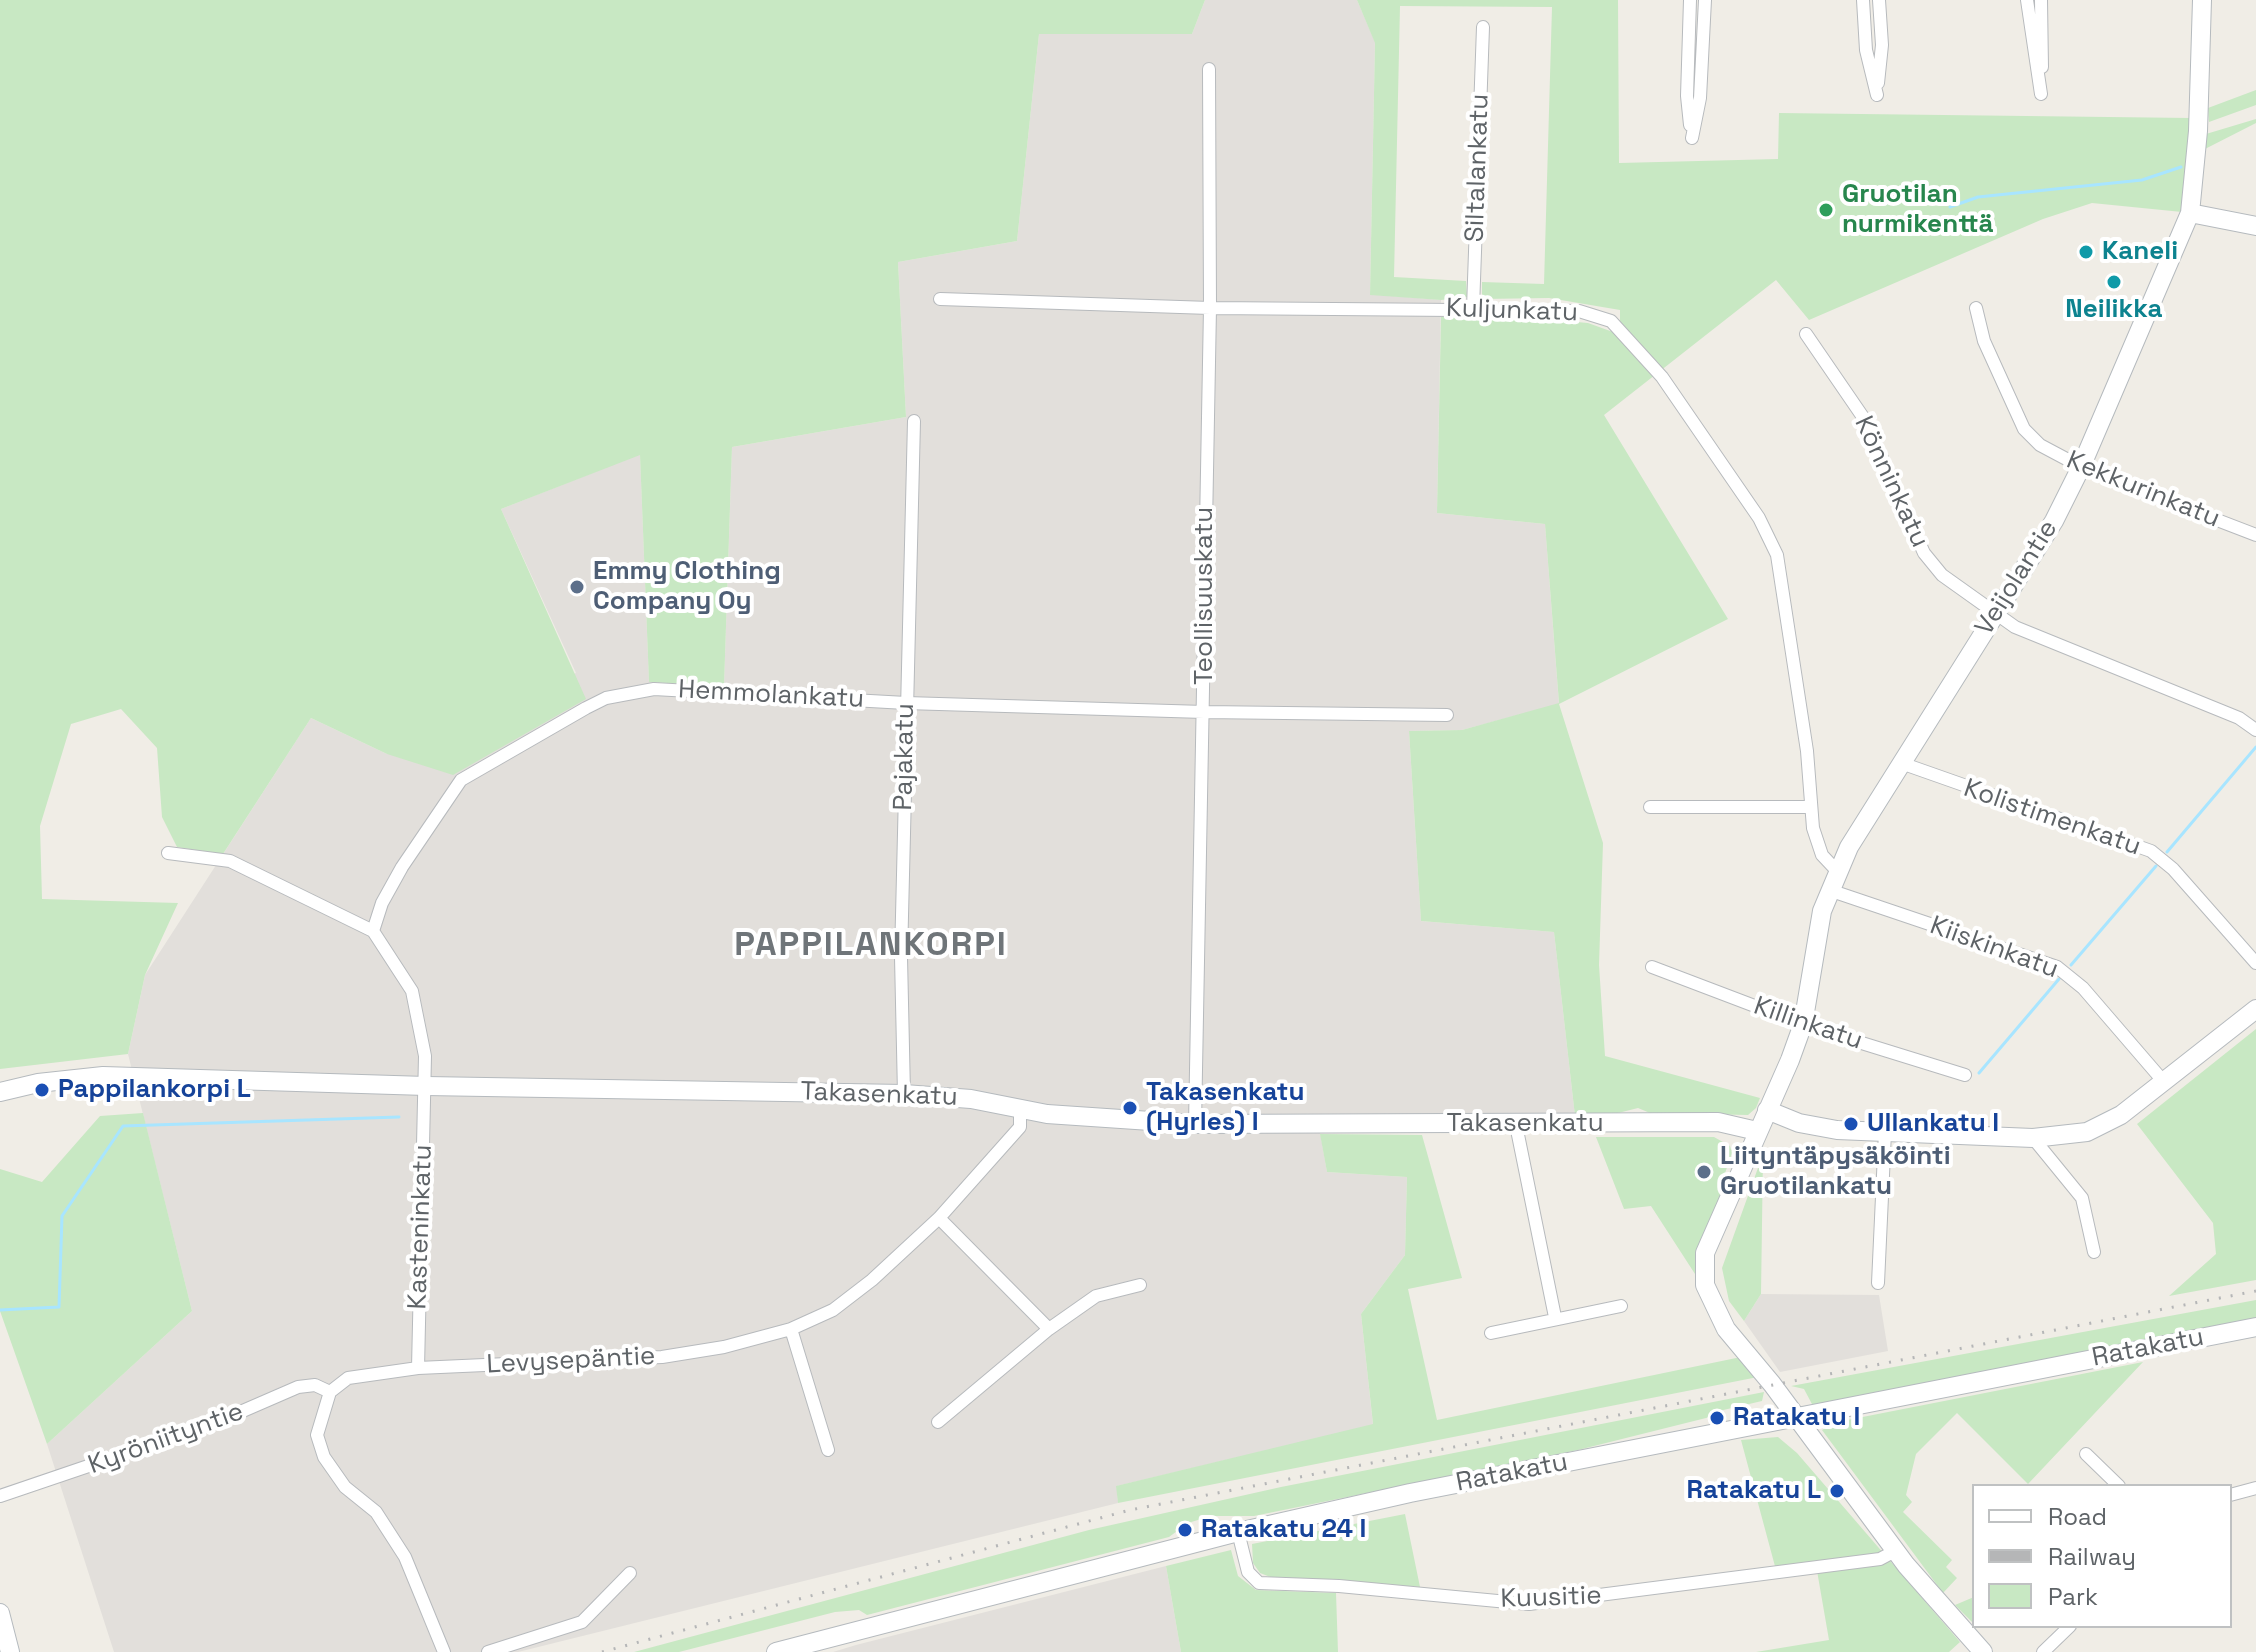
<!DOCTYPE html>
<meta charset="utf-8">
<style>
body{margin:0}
#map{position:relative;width:2256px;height:1652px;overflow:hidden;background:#f0ede6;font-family:"Space Grotesk",sans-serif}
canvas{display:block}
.legend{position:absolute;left:1972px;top:1484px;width:260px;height:144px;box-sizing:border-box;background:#fff;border:2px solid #bfc1c2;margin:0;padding:10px 14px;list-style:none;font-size:24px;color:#5e6367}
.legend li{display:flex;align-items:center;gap:16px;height:40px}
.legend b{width:40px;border:2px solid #bfc1c2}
</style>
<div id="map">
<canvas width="2256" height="1652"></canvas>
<ul class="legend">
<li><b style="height:10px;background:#fff"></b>Road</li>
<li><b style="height:10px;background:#b5b6b7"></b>Railway</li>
<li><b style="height:22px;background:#c8e8c3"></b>Park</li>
</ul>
</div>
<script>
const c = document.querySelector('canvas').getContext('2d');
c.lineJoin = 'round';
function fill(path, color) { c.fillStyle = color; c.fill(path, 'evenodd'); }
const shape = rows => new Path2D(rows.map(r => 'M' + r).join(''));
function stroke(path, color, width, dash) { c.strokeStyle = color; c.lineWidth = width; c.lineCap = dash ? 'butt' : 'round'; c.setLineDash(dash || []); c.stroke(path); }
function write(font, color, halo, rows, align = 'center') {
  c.font = font + ' "Space Grotesk",sans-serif'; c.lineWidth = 8; c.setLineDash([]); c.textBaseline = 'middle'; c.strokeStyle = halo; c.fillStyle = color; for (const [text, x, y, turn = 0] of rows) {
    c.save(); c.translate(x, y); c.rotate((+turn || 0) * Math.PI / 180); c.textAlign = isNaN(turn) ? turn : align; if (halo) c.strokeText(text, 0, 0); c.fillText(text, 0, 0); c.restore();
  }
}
const industrial = shape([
 [1205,0,1357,0,1375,42,1370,294,1441,300,1437,513,1545,524,1559,704,1462,730,1409,731,1421,921,1554,932,1575,1116,1317,1114,1327,1172,1407,1177,1405,1255,1361,1314,1373,1425,1117,1486,1118,1503,518,1652,114,1652,47,1444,192,1311,128,1054,145,975,311,718,387,754,576,673,501,509,640,454,649,682,724,686,732,447,906,417,898,262,1017,241,1039,34,1192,34],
 [1761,1294,1879,1295,1888,1351,1780,1372,1744,1321],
 [1166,1566,1181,1652,833,1652,856,1645]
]);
const green = shape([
 [0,0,1205,0,1192,34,1039,34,1017,241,898,262,906,417,732,447,724,686,649,682,640,455,501,509,586,699,453,775,387,754,311,718,223,854,177,847,162,817,157,748,121,709,71,724,40,826,42,899,178,903,145,975,128,1054,0,1069],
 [1357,0,1618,0,1619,163,1778,159,1779,113,2191,118,2182,212,2092,203,2043,219,1809,320,1776,280,1604,415,1728,619,1559,704,1603,843,1599,965,1605,1056,1760,1098,1756,1108,1748,1115,1650,1113,1638,1108,1610,1115,1575,1116,1554,932,1421,921,1409,731,1462,730,1559,703,1545,524,1437,513,1441,317,1507,316,1588,323,1613,332,1620,331,1620,310,1549,298,1482,299,1482,282,1544,284,1552,7,1400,6,1394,277,1466,281,1467,297,1441,300,1370,295,1375,43],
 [2256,90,2256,105,2209,122,2208,108],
 [2256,119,2256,123,2205,149,2206,134],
 [2256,1029,2256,1280,2169,1296,2216,1254,2213,1223,2137,1124],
 [143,1113,192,1311,47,1444,0,1311,0,1169,42,1182,100,1116],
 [1320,1134,1422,1135,1462,1278,1408,1289,1437,1420,1741,1357,1758,1377,1118,1503,1116,1486,1373,1424,1361,1314,1405,1255,1407,1177,1327,1172],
 [1596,1137,1714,1137,1730,1146,1732,1153,1723,1179,1724,1190,1697,1248,1695,1274,1651,1206,1624,1209],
 [1763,1154,1761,1294,1744,1321,1729,1301,1722,1268],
 [2256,1300,2256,1319,1813,1406,1804,1389,1791,1386],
 [2143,1362,2028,1484,1957,1413,1916,1454,1906,1495,1912,1502,1903,1512,1952,1560,1946,1567,1957,1578,1943,1593,1822,1430,1837,1422],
 [1764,1392,1762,1401,1719,1411,1710,1417,1578,1450,1254,1516,1211,1516,1188,1523,1169,1537,867,1615,859,1610,835,1612,679,1652,634,1652,1089,1530,1281,1487],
 [1778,1437,1797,1453,1960,1642,1949,1652,1756,1652,1829,1640,1816,1565,1776,1570,1741,1440],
 [1405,1514,1420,1587,1273,1578,1260,1573,1253,1563,1252,1544],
 [1231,1550,1238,1576,1256,1590,1336,1593,1338,1652,1181,1652,1166,1566],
 [1974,1597,1974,1624,1955,1605]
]);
const stream = shape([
 [1950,207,1978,197,2142,180,2181,167],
 [2167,852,2256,747],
 [2071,965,2156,866],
 [1979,1073,2059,979],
 [0,1310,59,1307,62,1216,123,1126,399,1117]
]);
const street = shape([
 [1690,0,1687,96,1690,125],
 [1863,0,1866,50,1877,95],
 [2027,0,2041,94],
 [2041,0,2042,67],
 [1878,83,1882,45,1879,0],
 [1692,138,1700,98,1705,0],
 [940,299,1210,308,1579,311,1611,321,1662,377,1759,518,1777,555,1807,751,1813,828,1822,855,1837,871],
 [1473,308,1483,27],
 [1976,308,1984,341,2024,429,2040,445,2087,470,2256,535],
 [1806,334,1865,420,1924,553,1942,575,2015,627,2239,718,2256,730],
 [1901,763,2151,851,2173,869,2256,963],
 [1650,807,1811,807],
 [168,853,230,861,373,931],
 [1829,890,2057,967,2083,988,2164,1082],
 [1652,967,1810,1027,1965,1075],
 [904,1094,901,957,914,421],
 [1195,1124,1210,308,1209,69],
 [1516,1125,1555,1317],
 [2033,1138,2082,1198,2094,1252],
 [939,1218,1049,1329,1096,1296,1140,1285],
 [1878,1283,1885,1132],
 [791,1329,828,1450],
 [1491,1333,1621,1306],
 [418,1368,425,1056,412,991,373,931,382,903,402,867,461,780,586,708,606,698,654,689,906,703,1204,712,1447,715],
 [938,1422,1049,1329],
 [2086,1454,2119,1486],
 [2230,1495,2256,1488],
 [0,1496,215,1423,298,1387,315,1385,330,1392],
 [1238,1532,1248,1572,1259,1583,1339,1586,1529,1604,1880,1559,1895,1551],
 [444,1652,405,1557,376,1512,345,1487,324,1457,317,1435,330,1392,348,1378,418,1368,662,1357,724,1347,791,1329,833,1310,872,1280,939,1218,1020,1127,1020,1111],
 [488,1652,582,1622,630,1573],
 [2043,1652,2070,1626]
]);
const secondary = shape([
 [2190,213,2256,226],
 [0,1092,38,1083,103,1076,426,1086,904,1094,971,1099,1047,1114,1195,1124,1718,1122,1757,1131],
 [1767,1110,1799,1123,1837,1130,2033,1138,2087,1132,2121,1115,2256,1009],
 [0,1613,10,1652],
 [776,1652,1238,1532,1410,1493,2256,1327],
 [1983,1652,1906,1565,1772,1384,1726,1329,1705,1285,1705,1253,1790,1060,1803,1024,1822,911,1849,847,2054,521,2081,467,2190,213,2198,131,2202,0]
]);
const rail = shape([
 [602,1652,1130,1510,2256,1291]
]);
const markers = [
 [1826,210,8,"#2e9e5b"],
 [2086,252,8,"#0f9aa8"],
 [2114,282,8,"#0f9aa8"],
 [577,587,8,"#5c6f8a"],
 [42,1090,8,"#1a4fb4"],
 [1130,1108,8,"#1a4fb4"],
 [1851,1124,8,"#1a4fb4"],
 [1704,1172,8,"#5c6f8a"],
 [1717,1418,8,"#1a4fb4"],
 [1837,1491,8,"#1a4fb4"],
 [1185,1530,8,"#1a4fb4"]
];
const streetNames = [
 ["Siltalankatu",1478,168,-88],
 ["Kuljunkatu",1512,311,2],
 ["Könninkatu",1891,482,65],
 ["Kekkurinkatu",2143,490,22],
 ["Veijolantie",2017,578,-58],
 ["Teollisuuskatu",1205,596,-90],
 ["Hemmolankatu",771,695,3],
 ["Pajakatu",905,757,-89],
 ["Kolistimenkatu",2052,818,19],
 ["Kiiskinkatu",1994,948,20],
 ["Killinkatu",1808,1024,19],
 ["Takasenkatu",879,1095,2],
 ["Takasenkatu",1525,1124],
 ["Kasteninkatu",421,1227,-88],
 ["Ratakatu",2148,1348,-11],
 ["Levysepäntie",571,1361,-3],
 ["Kyröniityntie",166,1439,-20],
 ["Ratakatu",1512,1473,-11],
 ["Kuusitie",1551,1598,-2]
];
const leisureNames = [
 ["Gruotilan",1842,195],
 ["nurmikenttä",1842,225]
];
const cultureNames = [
 ["Kaneli",2102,252],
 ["Neilikka",2114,310,"center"]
];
const serviceNames = [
 ["Emmy Clothing",593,572],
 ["Company Oy",593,602],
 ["Liityntäpysäköinti",1720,1157],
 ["Gruotilankatu",1720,1187]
];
const transitNames = [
 ["Pappilankorpi L",58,1090],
 ["Takasenkatu",1146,1093],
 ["(Hyrles) I",1146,1123],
 ["Ullankatu I",1867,1124],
 ["Ratakatu I",1733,1418],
 ["Ratakatu L",1821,1491,"right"],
 ["Ratakatu 24 I",1201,1530]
];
const districtNames = [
 ["PAPPILANKORPI",871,946]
];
fill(industrial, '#e2dfdb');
fill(green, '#c8e8c3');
stroke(stream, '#a8e5ff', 3);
stroke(street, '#b7babd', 14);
stroke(secondary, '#b5babe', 20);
stroke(street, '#fff', 12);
stroke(secondary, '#fff', 18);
stroke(rail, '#b5b6b7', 3, [2, 10]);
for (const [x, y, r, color] of markers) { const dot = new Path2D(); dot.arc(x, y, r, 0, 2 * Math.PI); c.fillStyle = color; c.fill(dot); stroke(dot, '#fff', 3); }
write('26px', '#5e6367', '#fff', streetNames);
write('bold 26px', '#27864d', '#fff', leisureNames, 'left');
write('bold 26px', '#0d838f', '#fff', cultureNames, 'left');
write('bold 26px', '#4e5e75', '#fff', serviceNames, 'left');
write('bold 26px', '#164399', '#fff', transitNames, 'left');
c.letterSpacing = '2px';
write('bold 34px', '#6f7579', '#fff', districtNames);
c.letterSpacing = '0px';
</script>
